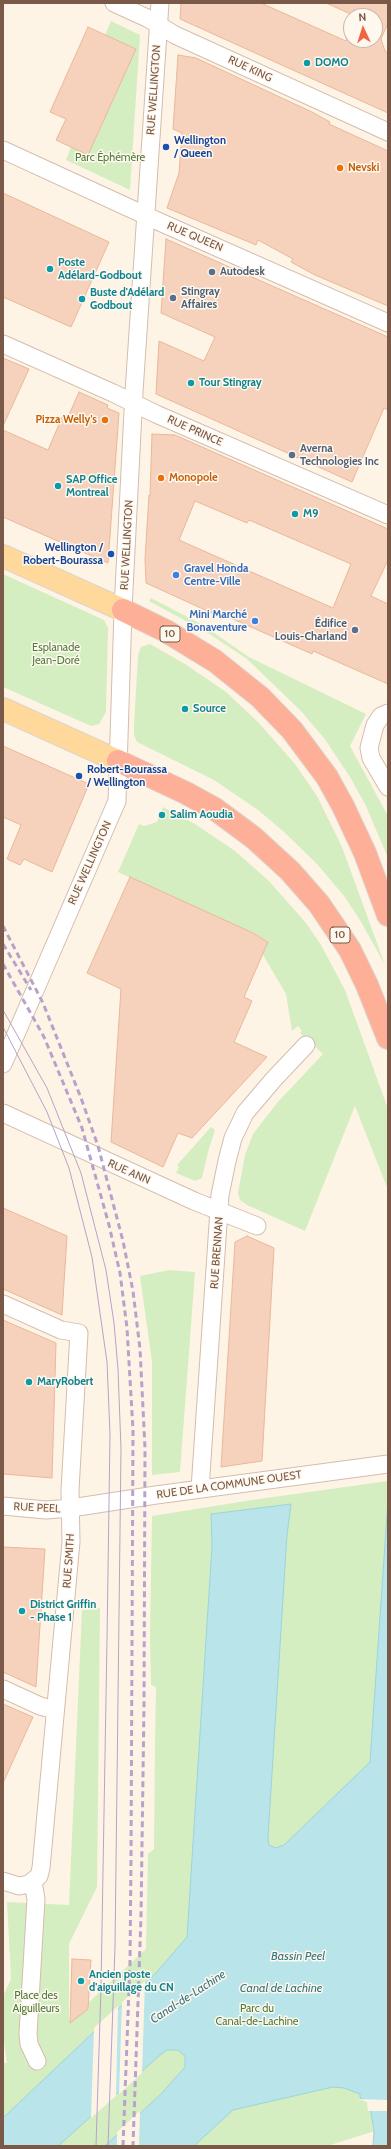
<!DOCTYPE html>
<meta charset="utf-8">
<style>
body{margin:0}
#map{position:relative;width:391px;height:2149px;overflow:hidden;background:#fef4e6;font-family:Cabin,sans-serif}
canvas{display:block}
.frame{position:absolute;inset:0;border:4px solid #7a5948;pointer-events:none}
.north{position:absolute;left:343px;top:8px;width:40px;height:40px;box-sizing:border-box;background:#fff8ee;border:1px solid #cab8ac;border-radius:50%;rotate:356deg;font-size:11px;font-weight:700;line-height:16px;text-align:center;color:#7a5948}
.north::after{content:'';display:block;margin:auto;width:14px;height:18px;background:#f26540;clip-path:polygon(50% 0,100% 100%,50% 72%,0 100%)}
</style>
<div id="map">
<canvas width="391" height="2149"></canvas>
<div class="frame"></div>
<div class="north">N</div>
</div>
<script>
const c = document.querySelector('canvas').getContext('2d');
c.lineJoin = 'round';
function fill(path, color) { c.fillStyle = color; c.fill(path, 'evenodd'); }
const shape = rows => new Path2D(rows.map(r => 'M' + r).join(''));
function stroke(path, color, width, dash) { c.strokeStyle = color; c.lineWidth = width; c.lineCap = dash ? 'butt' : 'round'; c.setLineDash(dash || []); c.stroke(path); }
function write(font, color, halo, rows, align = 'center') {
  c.font = font + ' Cabin,sans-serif'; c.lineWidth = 3; c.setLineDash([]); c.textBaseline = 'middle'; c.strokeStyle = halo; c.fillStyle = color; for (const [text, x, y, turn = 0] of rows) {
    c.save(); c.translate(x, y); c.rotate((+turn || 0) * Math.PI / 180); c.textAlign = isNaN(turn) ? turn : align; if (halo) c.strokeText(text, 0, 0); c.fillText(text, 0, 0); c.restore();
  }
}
const green = shape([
 [111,21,140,35,130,190,66,160,71,147,88,155,136,49,105,35],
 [3,574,104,620,108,628,106,712,99,724,91,726,3,687],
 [151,598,201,624,249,657,366,714,350,746,388,816,388,858,365,804,350,777,324,738,300,710,247,659,208,633,149,601],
 [150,644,185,664,226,692,259,723,295,764,317,796,342,847,385,965,360,920,344,896,317,864,283,831,258,810,214,780,137,742,134,735,134,725,138,655,141,647],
 [163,807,195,824,235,851,269,881,306,923,321,945,345,990,388,1109,388,1190,355,1106,305,1231,247,1205,240,1200,238,1193,245,1155,253,1134,277,1103,323,1054,300,1033,302,1031,298,1026,292,1031,286,994,263,955,268,941,253,933,118,872,139,824,144,826,157,822],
 [211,1127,215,1130,208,1152,202,1178,195,1181,176,1173,179,1167,177,1165],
 [169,1270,195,1272,180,1472,152,1475,152,1362,140,1276],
 [388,1481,388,2127,327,2146,3,2146,3,2063,7,2063,3,2035,3,1996,11,1979,7,1902,69,1905,82,1610,100,1608,97,1887,69,1944,69,2021,88,2009,89,2002,146,1949,148,1854,154,1849,155,1745,156,1687,151,1685,150,1637,152,1516,252,1500]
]);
const water = shape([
 [388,1500,388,2146,373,2146,374,2130,369,2101,360,2098,360,2094,344,2088,333,2087,233,2110,194,2146,105,2146,162,2093,185,2067,185,2056,178,2050,167,2050,159,2056,58,2146,3,2146,3,2118,156,1973,187,1937,212,1546,211,1514,291,1504,287,1535,268,1837,269,1845,276,1848,284,1845,370,1762,388,1500]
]);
const pier = shape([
 [145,1981,142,2073,119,2094,122,2002],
 [118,2006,116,2096,91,2118,94,2028],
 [358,2099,388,2100,388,2111,368,2111,367,2102],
 [140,2111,139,2146,117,2146,117,2132]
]);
const building = shape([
 [181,3,261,3,346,41,351,29,351,40,375,40,375,16,355,16,326,3,388,3,388,23,381,39,385,51,388,53,388,113,180,19,181,3],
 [88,27,136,49,88,155,56,140,66,119,50,112,88,27],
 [178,55,196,58,312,112,330,122,329,124,388,151,388,306,315,275,291,262,293,259,258,240,256,245,167,208,179,173,182,133,173,129,178,55],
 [3,193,109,242,71,327,3,297,3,193],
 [166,239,388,337,388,410,384,408,352,482,156,394,159,341,204,361,215,337,161,313,166,239],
 [3,358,29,369,3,426,3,358],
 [79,392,108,405,107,408,119,413,108,563,3,517,3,430,48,450,63,415,68,417,79,392],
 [152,434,175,435,388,529,388,560,371,596,388,604,388,684,313,651,312,654,217,612,216,615,146,583,145,559,149,495,150,496,152,434],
 [195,501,247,523,249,520,351,564,333,608,179,540,195,501],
 [3,746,89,784,52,872,24,859,20,865,7,859,21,825,3,817,3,746],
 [130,877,253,933,268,942,244,997,252,1001,234,1042,267,1057,192,1138,178,1133,163,1167,111,1142,121,989,87,973,130,877],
 [3,1208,67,1236,62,1315,3,1289,3,1208],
 [247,1236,274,1248,262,1461,221,1467,235,1242,247,1236],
 [3,1320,56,1343,52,1478,3,1474,3,1320],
 [3,1547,45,1549,36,1687,3,1672,3,1547],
 [3,1704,33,1717,3,1783,3,1704],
 [72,1959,91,1960,88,2009,70,2023,72,1959]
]);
const minor = shape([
 [114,3,147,18,175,35,388,132],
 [3,150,162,223,388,323],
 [3,344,113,393,156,414,388,515],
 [388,713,381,716,375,725,369,748,371,758,388,787],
 [3,1064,117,801,123,610,134,392,160,3],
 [3,1113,194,1201,257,1226],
 [3,1304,61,1330,79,1333,70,1490,71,1542,41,1868,39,1876,29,1884,19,1886,3,1881],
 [200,1489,220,1195,227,1161,233,1138,245,1113,273,1080,306,1045],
 [3,1506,46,1510,71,1508,156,1495,388,1464],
 [3,1689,40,1706,55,1710],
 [33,1882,36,1899,28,2034,29,2044,37,2061]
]);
const major = shape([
 [3,556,123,610],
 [3,709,118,761]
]);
const highway = shape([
 [123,610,166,631,215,661,260,697,292,730,327,777,343,806,365,853,388,915],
 [118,761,186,793,215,809,254,838,290,871,319,904,350,950,367,985,388,1038]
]);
const tram = shape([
 [3,1010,47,1088,81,1173,106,1270,114,1323,118,1369,121,1449,115,1947,108,2146],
 [3,1027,47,1112,69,1168,92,1257,107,1362,110,1434,107,1639,101,1987,96,2146]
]);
const rail = shape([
 [3,926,43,1003,81,1098,98,1146,123,1241,133,1291,140,1349,145,1448,144,1705,141,1916,133,2146],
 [3,944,31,990],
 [3,964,44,1037,82,1128,109,1225,120,1273,127,1328,133,1430,131,1858,130,1963,123,2146]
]);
const markers = [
 [307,63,4,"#0f9aa8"],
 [166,147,4,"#1a4fb4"],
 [340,168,4,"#e8710a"],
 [50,269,4,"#0f9aa8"],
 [212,272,4,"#5c6f8a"],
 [173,298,4,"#5c6f8a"],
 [82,299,4,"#0f9aa8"],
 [191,383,4,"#0f9aa8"],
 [105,420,4,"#e8710a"],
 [292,455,4,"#5c6f8a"],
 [161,478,4,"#e8710a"],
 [58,486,4,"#0f9aa8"],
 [295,514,4,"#0f9aa8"],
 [111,554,4,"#1a4fb4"],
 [176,575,4,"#3f7fe0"],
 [255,621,4,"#3f7fe0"],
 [355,630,4,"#5c6f8a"],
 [185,709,4,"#0f9aa8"],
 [79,776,4,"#1a4fb4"],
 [162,815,4,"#0f9aa8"],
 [29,1382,4,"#0f9aa8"],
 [22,1611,4,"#0f9aa8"],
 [81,1981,4,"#0f9aa8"]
];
const shields = [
 [170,634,20],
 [340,935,20]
];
const shieldNames = [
 ["10",170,634],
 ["10",340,935]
];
const cultureNames = [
 ["DOMO",315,63],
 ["Poste",58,263],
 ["Adélard-Godbout",58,276],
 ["Buste d'Adélard",90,293],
 ["Godbout",90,306],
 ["Tour Stingray",199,383],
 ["SAP Office",66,480],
 ["Montreal",66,493],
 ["M9",303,514],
 ["Source",193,709],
 ["Salim Aoudia",170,815],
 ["MaryRobert",37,1382],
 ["District Griffin",30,1605],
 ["- Phase 1",30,1618],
 ["Ancien poste",89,1975],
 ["d'aiguillage du CN",89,1988]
];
const streetNames = [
 ["RUE KING",250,69,25],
 ["RUE WELLINGTON",154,90,-86],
 ["RUE QUEEN",195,237,23],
 ["RUE PRINCE",195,431,24],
 ["RUE WELLINGTON",127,545,-87],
 ["RUE WELLINGTON",90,863,-66],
 ["RUE ANN",129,1172,24],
 ["RUE BRENNAN",217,1253,-86],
 ["RUE DE LA COMMUNE OUEST",229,1485,-8],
 ["RUE PEEL",37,1508,3],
 ["RUE SMITH",69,1561,-86]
];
const transitNames = [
 ["Wellington",174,141],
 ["/ Queen",174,154],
 ["Wellington /",103,548,"right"],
 ["Robert-Bourassa",103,561,"right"],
 ["Robert-Bourassa",87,770],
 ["/ Wellington",87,783]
];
const parkNames = [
 ["Parc Éphémère",110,158],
 ["Esplanade",56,648],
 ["Jean-Doré",56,661],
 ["Place des",36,1996],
 ["Aiguilleurs",36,2009],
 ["Parc du",257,2009],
 ["Canal-de-Lachine",257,2022]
];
const foodNames = [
 ["Nevski",348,168],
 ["Pizza Welly's",97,420,"right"],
 ["Monopole",169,478]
];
const serviceNames = [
 ["Autodesk",220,272],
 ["Stingray",181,292],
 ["Affaires",181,305],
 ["Averna",300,449],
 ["Technologies Inc",300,462],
 ["Édifice",347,624,"right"],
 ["Louis-Charland",347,637,"right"]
];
const shopNames = [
 ["Gravel Honda",184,569],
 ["Centre-Ville",184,582],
 ["Mini Marché",247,615,"right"],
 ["Bonaventure",247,628,"right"]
];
const waterNames = [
 ["Bassin Peel",298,1956],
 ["Canal de Lachine",281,1988],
 ["Canal-de-Lachine",188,1997,-33]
];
fill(green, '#d4eec2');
fill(water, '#b8e4ea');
stroke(water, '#9dd4dd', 1);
fill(pier, '#fef4e6');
fill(building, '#f6d1bb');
stroke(building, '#eab799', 1);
stroke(minor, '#d4bdad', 19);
stroke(major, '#dcd4cf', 24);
stroke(highway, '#dcd4cf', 24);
stroke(minor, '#fff', 17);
stroke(major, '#ffd89c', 22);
stroke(highway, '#fdb097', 22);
stroke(tram, '#b7a2ca', 1);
stroke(rail, '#b7a2ca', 3, [6, 4]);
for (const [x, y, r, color] of markers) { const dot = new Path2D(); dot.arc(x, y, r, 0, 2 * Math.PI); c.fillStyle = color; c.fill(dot); stroke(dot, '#fff8ee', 1.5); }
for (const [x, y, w] of shields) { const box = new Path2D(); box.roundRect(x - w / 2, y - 8, w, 16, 3); c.fillStyle = '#fff8ee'; c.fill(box); stroke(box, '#7a5948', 1); }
write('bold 10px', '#7a5948', null, shieldNames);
write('bold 11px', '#0d838f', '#fff8ee', cultureNames, 'left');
write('11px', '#7a5948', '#fff8ee', streetNames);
write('bold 11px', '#164399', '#fff8ee', transitNames, 'left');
write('11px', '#4f7b3c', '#fff8ee', parkNames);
write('bold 11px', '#c56008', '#fff8ee', foodNames, 'left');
write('bold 11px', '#4e5e75', '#fff8ee', serviceNames, 'left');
write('bold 11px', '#366cbe', '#fff8ee', shopNames, 'left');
write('italic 12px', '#3a7681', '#fff8ee', waterNames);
</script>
